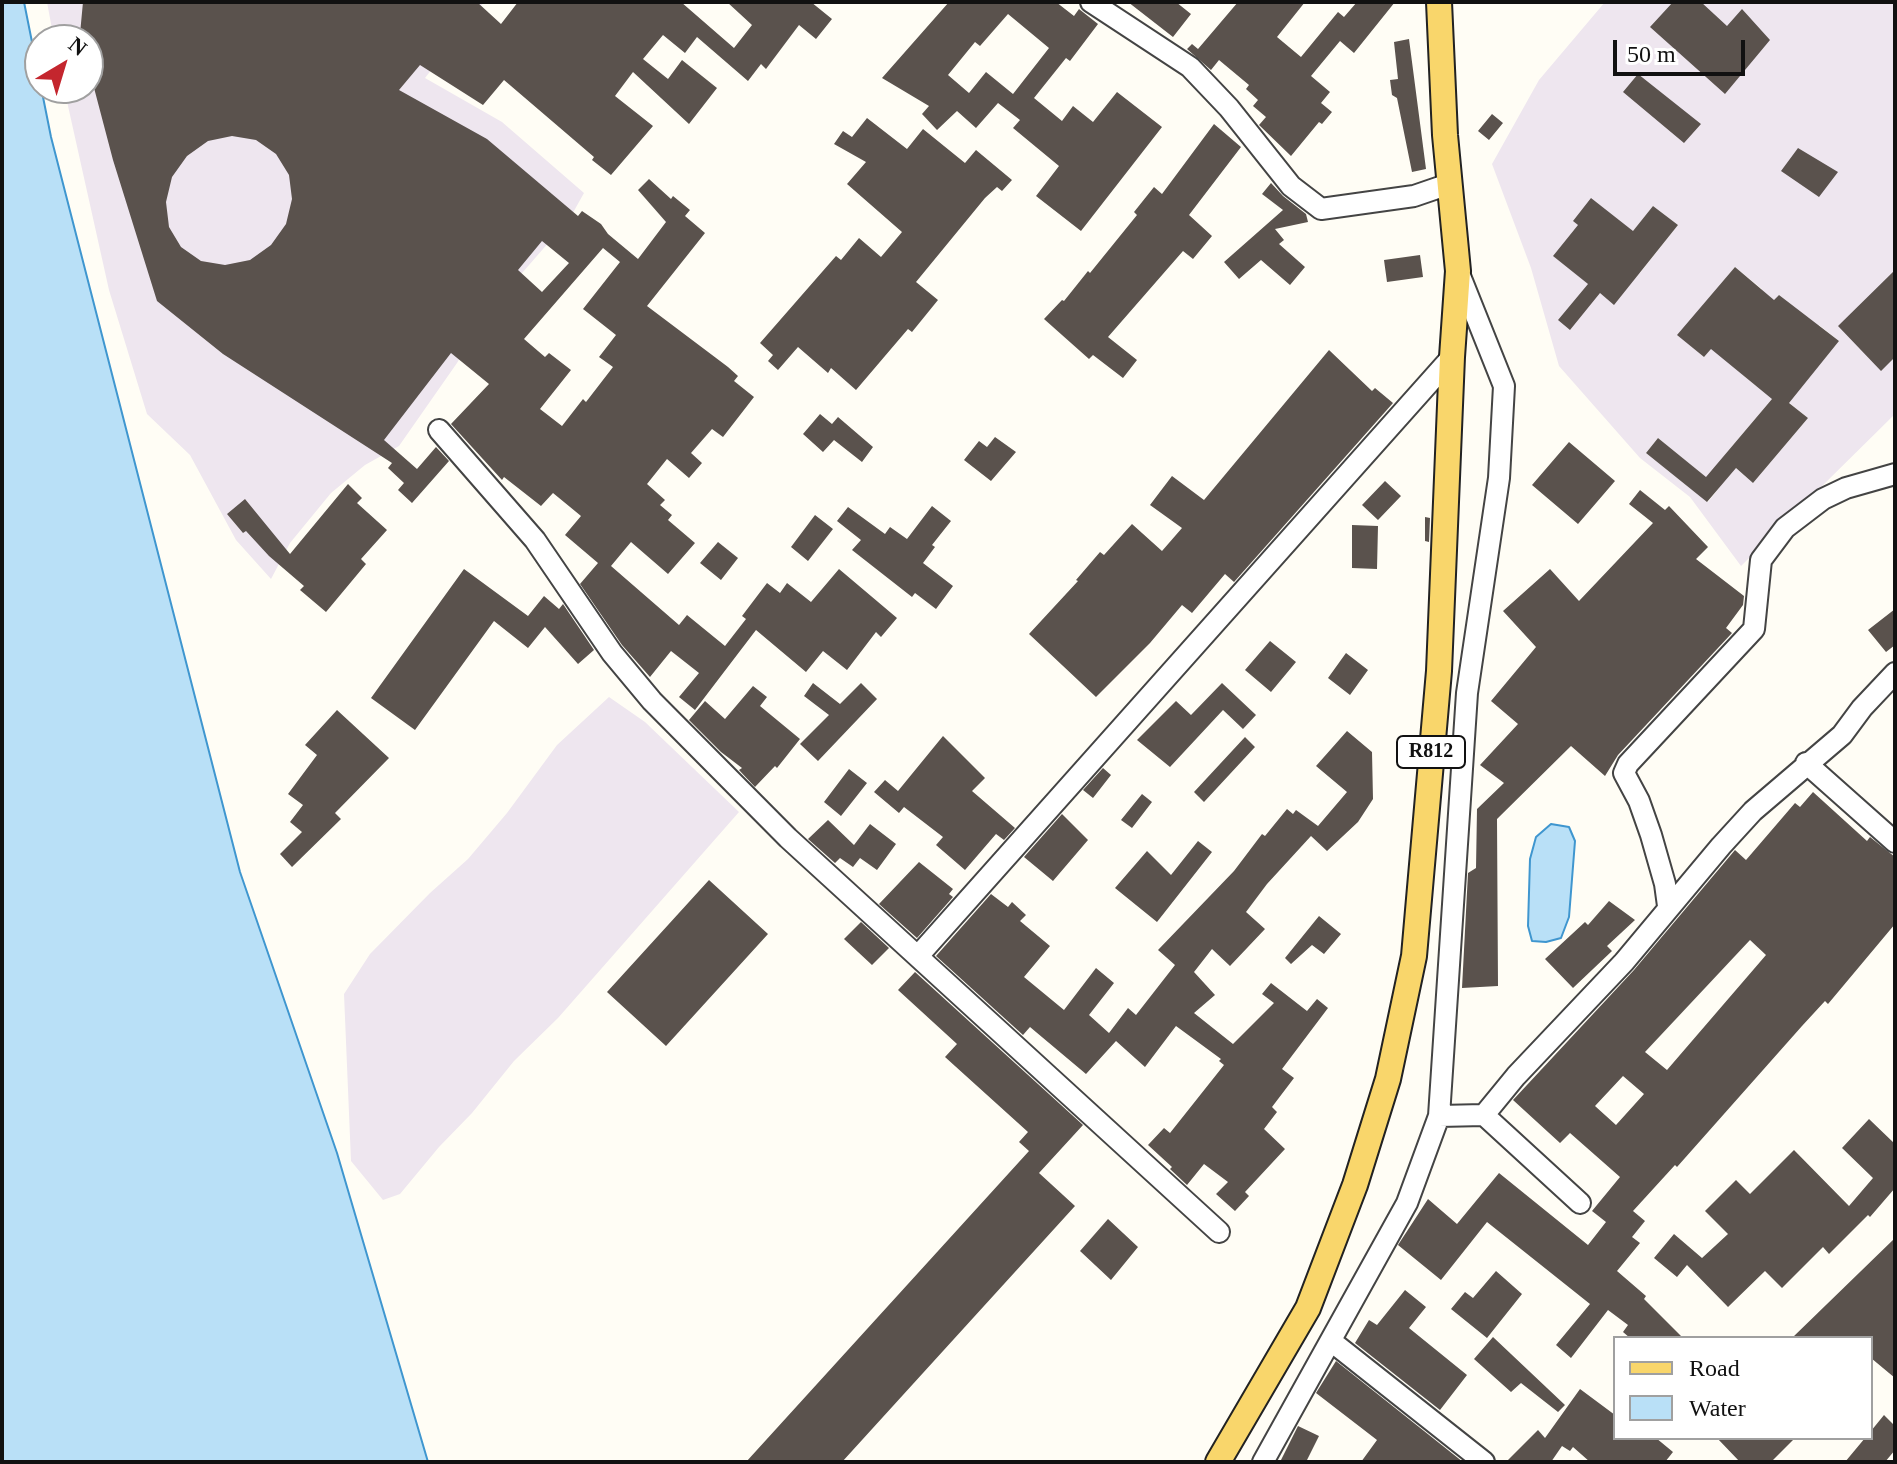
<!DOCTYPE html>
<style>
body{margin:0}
#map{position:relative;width:1897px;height:1464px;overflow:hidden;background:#fffdf5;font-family:Georgia,serif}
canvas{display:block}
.frame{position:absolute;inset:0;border:4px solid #111;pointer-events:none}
.legend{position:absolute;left:1613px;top:1336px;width:260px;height:104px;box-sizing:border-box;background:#fff;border:2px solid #a0a0a0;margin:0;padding:10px 14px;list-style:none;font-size:24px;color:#111}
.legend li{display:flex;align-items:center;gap:16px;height:40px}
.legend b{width:40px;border:2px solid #a0a0a0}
.north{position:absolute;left:24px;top:24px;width:80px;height:80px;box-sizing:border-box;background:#fff;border:2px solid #a0a0a0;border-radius:50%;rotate:38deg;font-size:22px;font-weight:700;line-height:32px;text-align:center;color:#111}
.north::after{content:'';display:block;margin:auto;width:28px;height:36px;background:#c4262e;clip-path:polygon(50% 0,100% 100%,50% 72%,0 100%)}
.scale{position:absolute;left:1613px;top:40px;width:132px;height:36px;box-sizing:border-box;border:4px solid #111;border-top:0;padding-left:10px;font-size:24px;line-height:28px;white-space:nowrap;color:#111;-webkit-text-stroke:6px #fff;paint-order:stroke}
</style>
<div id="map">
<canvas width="1897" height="1464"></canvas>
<div class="frame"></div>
<ul class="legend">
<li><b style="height:10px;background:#f9d66b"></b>Road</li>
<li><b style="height:22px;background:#b9e0f7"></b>Water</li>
</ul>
<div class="north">N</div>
<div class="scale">50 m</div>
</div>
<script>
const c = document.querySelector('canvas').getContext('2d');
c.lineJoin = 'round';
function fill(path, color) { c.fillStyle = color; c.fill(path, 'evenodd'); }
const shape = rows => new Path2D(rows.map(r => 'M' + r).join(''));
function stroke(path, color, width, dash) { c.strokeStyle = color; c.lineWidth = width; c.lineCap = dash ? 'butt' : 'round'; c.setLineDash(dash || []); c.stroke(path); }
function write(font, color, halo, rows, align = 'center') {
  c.font = font + ' Georgia,serif'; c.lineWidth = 8; c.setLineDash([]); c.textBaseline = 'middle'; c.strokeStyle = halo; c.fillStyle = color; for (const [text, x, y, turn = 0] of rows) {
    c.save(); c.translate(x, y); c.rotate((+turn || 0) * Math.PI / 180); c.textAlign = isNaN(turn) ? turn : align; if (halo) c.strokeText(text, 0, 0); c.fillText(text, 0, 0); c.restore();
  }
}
const industrial = shape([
 [47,2,484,2,425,78,502,122,584,193,570,218,482,319,457,363,399,446,365,465,331,493,290,543,271,579,236,540,190,455,147,414,109,290,64,88,88,88,88,40,54,40],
 [1605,2,1895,2,1895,414,1741,566,1690,497,1640,458,1559,366,1531,268,1492,164,1539,80],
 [1653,206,1678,225,1640,273,1616,253],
 [1574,230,1614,304,1554,256],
 [1735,267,1762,289,1704,357,1678,335],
 [1779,295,1810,321,1756,386,1725,360],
 [1819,325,1839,341,1801,387,1782,371],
 [1777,393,1808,418,1753,483,1723,457],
 [1658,438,1719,488,1708,502,1646,453],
 [609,697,645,722,739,812,558,1018,514,1061,472,1113,439,1147,400,1194,383,1200,351,1161,344,994,370,954,430,893,468,859,507,813,557,745]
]);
const water = shape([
 [2,2,24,2,51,137,240,872,337,1153,428,1462,2,1462,2,2],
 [1551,824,1569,827,1575,841,1569,917,1561,938,1546,942,1532,941,1528,926,1530,859,1536,837,1551,824]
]);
const building = shape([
 [83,2,477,2,501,24,518,2,681,2,734,48,752,25,727,2,811,2,832,19,816,39,799,25,766,69,761,64,748,81,697,37,685,53,663,35,643,59,668,79,682,60,717,88,689,124,633,72,615,96,653,126,611,175,592,160,594,157,504,80,483,105,420,65,399,90,487,139,578,216,582,211,601,224,608,234,638,259,666,222,638,190,649,179,671,199,673,196,690,210,685,216,705,233,647,306,728,367,738,376,734,381,754,397,723,437,712,429,691,453,702,463,689,478,667,459,647,484,665,500,660,505,672,515,668,520,695,543,668,574,631,542,611,566,679,625,687,615,725,646,746,619,742,616,767,583,780,593,787,583,811,602,839,569,897,618,881,637,876,632,847,670,823,651,806,672,756,630,695,710,679,697,699,673,671,651,650,677,622,645,580,584,598,563,565,535,581,516,553,493,541,506,504,477,502,480,451,424,489,384,451,353,384,440,417,469,436,447,449,461,412,503,398,490,404,483,388,468,392,463,223,354,157,301,113,160,88,65,88,40,81,40,80,34],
 [232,136,256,140,276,154,289,175,292,199,286,224,271,245,250,260,225,265,201,261,181,247,169,227,166,202,172,177,187,156,208,141],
 [542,241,569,263,542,292,518,270],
 [603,248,620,262,583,309,616,335,599,357,613,367,586,402,583,399,562,426,540,409,571,370,549,353,545,357,524,339],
 [949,2,1056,2,1074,16,1079,9,1098,24,1070,61,1066,58,1034,98,1062,121,1073,106,1093,122,1117,92,1162,127,1081,231,1036,196,1059,166,1013,128,1020,120,998,103,976,128,957,111,937,130,922,114,929,106,882,78],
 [1008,14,1049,48,1013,94,986,72,969,93,948,75,975,42,980,46],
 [1128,2,1176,2,1191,14,1173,37],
 [1238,2,1305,2,1277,37,1301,57,1338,12,1344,17,1357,2,1395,2,1354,53,1340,41,1311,76,1330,92,1321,103,1332,112,1322,124,1319,122,1291,156,1259,125,1266,117,1253,106,1258,100,1246,89,1249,85,1219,60,1211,70,1187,49,1192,44,1198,49],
 [1673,2,1701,2,1727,26,1742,9,1770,40,1725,94,1650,27],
 [1409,39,1426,169,1412,172,1397,98,1392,95,1390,80,1398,79,1394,42],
 [1638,74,1701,124,1684,143,1623,92],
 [1492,114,1503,123,1489,140,1478,131],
 [867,118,907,149,923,129,965,163,976,150,1012,180,1002,191,997,187,985,198,916,282,938,300,912,332,908,329,856,390,831,368,828,373,798,347,778,370,768,361,773,355,760,343,836,256,841,260,859,238,881,257,902,232,847,184,866,162,834,144,843,131,852,137],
 [1214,124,1241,147,1189,215,1212,236,1193,259,1183,251,1108,337,1137,360,1123,378,1093,355,1089,359,1044,319,1062,300,1064,301,1088,271,1090,273,1137,215,1134,212,1154,187,1162,194],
 [1798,148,1838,172,1819,197,1781,171],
 [1271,183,1283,196,1306,214,1308,222,1275,229,1284,240,1279,244,1305,267,1290,285,1261,260,1239,279,1224,262,1283,210,1262,194],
 [1591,198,1633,231,1653,206,1678,225,1614,305,1600,293,1570,330,1558,320,1588,284,1553,256,1578,225,1573,221],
 [1420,255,1423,277,1387,282,1384,260],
 [1735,267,1774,300,1779,295,1839,341,1789,403,1808,418,1753,483,1736,468,1707,502,1646,453,1658,438,1706,477,1772,399,1711,349,1704,357,1677,335],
 [1895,270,1895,357,1881,371,1838,326],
 [1329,350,1372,391,1375,388,1393,403,1234,582,1225,574,1192,613,1182,605,1150,643,1096,697,1029,634,1078,581,1076,580,1100,552,1104,555,1132,524,1162,551,1182,528,1150,505,1172,476,1204,500],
 [820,414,832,424,838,417,873,447,862,462,834,440,823,452,803,434],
 [995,437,1016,452,991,481,964,460,979,441,987,447],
 [1569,442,1615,481,1578,524,1532,485],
 [1385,481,1401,496,1378,520,1362,505],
 [348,484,362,498,357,503,387,530,361,559,366,564,326,612,300,590,304,586,269,556,246,531,243,533,227,514,245,499,290,554],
 [1640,490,1665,510,1669,506,1708,547,1696,559,1744,596,1743,605,1726,628,1732,633,1618,755,1605,776,1571,746,1497,819,1498,986,1462,988,1468,873,1476,868,1477,809,1504,783,1480,765,1518,724,1491,701,1536,647,1503,611,1550,569,1579,601,1653,523,1629,504],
 [932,506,951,521,932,545,935,547,923,563,953,586,936,609,915,593,912,597,852,550,861,540,837,521,848,507,885,534,890,527,907,539],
 [815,515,833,529,808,561,791,547],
 [1425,517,1430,518,1429,542,1425,541],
 [1352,525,1378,526,1377,569,1352,568],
 [718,542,738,558,721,580,700,563],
 [464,569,528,616,544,596,559,609,563,604,594,650,578,664,545,627,528,648,494,621,415,730,371,698],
 [1895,609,1895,645,1886,652,1868,630],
 [1270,641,1296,662,1271,692,1245,670],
 [1346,653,1368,670,1350,695,1328,678],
 [813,683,840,704,861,683,877,699,818,761,800,744,829,715,804,696],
 [1222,683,1256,715,1243,729,1223,710,1170,767,1137,740,1176,701,1191,715],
 [753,686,767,697,760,706,800,739,777,768,775,766,755,787,739,770,742,768,721,752,689,720,705,701,725,719],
 [337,710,389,758,335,813,341,819,292,867,280,854,302,832,290,822,303,805,288,794,317,755,305,745],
 [1347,731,1372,752,1373,799,1358,822,1327,851,1311,836,1267,884,1246,912,1265,929,1230,966,1212,949,1194,972,1215,995,1194,1013,1233,1044,1274,1003,1262,994,1271,983,1307,1011,1317,999,1328,1008,1282,1069,1294,1078,1272,1107,1277,1112,1264,1129,1285,1149,1245,1192,1249,1196,1235,1211,1216,1194,1228,1182,1204,1164,1187,1185,1170,1169,1172,1167,1148,1145,1164,1128,1170,1133,1224,1065,1219,1061,1221,1059,1176,1026,1145,1067,1116,1041,1086,1074,1030,1027,1023,1035,936,956,991,894,1008,907,1012,902,1026,915,1020,921,1050,946,1024,977,1064,1010,1096,968,1114,983,1089,1015,1109,1033,1128,1008,1136,1015,1175,965,1158,950,1234,871,1262,834,1265,836,1287,809,1293,814,1296,810,1318,826,1347,792,1316,766],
 [943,736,985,778,972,791,1015,828,1004,840,996,834,965,870,936,845,943,837,904,807,899,813,874,792,885,780,898,791],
 [1245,737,1255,747,1204,802,1194,792],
 [1103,768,1111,775,1093,798,1083,790],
 [849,769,867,783,841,816,824,802],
 [1813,792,1867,841,1870,837,1895,857,1895,924,1828,1004,1825,1001,1802,1026,1677,1167,1675,1165,1633,1211,1645,1221,1632,1237,1640,1243,1617,1271,1646,1296,1644,1299,1683,1338,1630,1338,1623,1332,1628,1325,1608,1310,1571,1358,1556,1345,1590,1304,1487,1222,1441,1280,1398,1245,1428,1199,1457,1224,1499,1173,1588,1245,1606,1222,1592,1211,1620,1177,1570,1133,1560,1143,1513,1100,1634,970,1735,850,1746,860,1795,803,1800,807],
 [1750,940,1766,955,1667,1070,1645,1052],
 [1623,1076,1644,1094,1616,1125,1595,1106],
 [1142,794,1152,802,1132,828,1121,820],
 [1062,814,1088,840,1053,881,1024,857],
 [828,820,854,845,870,824,896,844,877,870,860,858,853,867,840,858,835,863,808,839],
 [1198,841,1212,852,1157,922,1115,888,1147,851,1171,875],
 [919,862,953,889,949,894,953,897,917,938,879,904],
 [709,880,768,934,666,1046,607,992],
 [1609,901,1635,920,1607,946,1612,951,1573,988,1545,959,1585,922,1588,925],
 [1319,916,1341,934,1324,954,1312,945,1291,964,1285,958],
 [861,922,889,948,872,965,844,939],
 [915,972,1083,1125,1039,1173,1075,1206,842,1462,746,1462,1029,1151,1019,1142,1028,1132,945,1057,957,1044,898,990],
 [1869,1119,1895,1144,1895,1188,1870,1217,1868,1215,1829,1254,1823,1247,1782,1288,1765,1271,1728,1307,1687,1265,1677,1277,1654,1258,1674,1234,1702,1258,1728,1234,1705,1211,1736,1180,1750,1194,1794,1150,1849,1206,1873,1178,1842,1148],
 [1108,1219,1138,1247,1111,1280,1080,1251],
 [1895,1238,1895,1378,1871,1358,1871,1338,1792,1338],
 [1496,1271,1522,1294,1487,1338,1451,1309,1465,1292,1473,1298],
 [1405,1290,1426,1307,1409,1328,1467,1375,1440,1410,1355,1343,1369,1320,1377,1325],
 [1493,1337,1565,1405,1558,1412,1521,1383,1511,1392,1474,1359],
 [1336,1361,1463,1462,1361,1462,1377,1440,1316,1393],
 [1580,1389,1615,1415,1615,1438,1656,1438,1673,1452,1665,1462,1590,1462,1573,1447,1570,1451,1562,1446,1551,1462,1506,1462,1538,1430,1545,1438],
 [1884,1415,1895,1426,1895,1450,1885,1462,1845,1462,1865,1438,1871,1438,1871,1431],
 [1298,1426,1319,1436,1306,1462,1280,1462],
 [1717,1438,1795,1438,1771,1462,1740,1462]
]);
const minor = shape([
 [1091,2,1190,67,1229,108,1291,186,1321,209,1414,196,1449,184],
 [439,430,535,540,612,653,652,701,788,838,1219,1232],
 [1806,763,1895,842],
 [1668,906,1665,884,1651,835,1639,801,1624,773,1628,764,1754,629,1761,560,1785,528,1823,499,1846,488,1895,474],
 [918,956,1452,357],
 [1484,1115,1580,1203],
 [1439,1116,1484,1115,1516,1076,1624,962,1721,846,1753,811,1842,735,1862,708,1895,673],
 [1331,1341,1484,1462],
 [1263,1462,1407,1203,1439,1116,1467,693,1499,478,1504,386,1458,271]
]);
const major = shape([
 [1218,1462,1308,1308,1355,1185,1388,1079,1414,956,1439,671,1452,357,1458,271,1445,135,1439,2]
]);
const shields = [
 [1431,752,68]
];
const shieldNames = [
 ["R812",1431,752]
];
fill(industrial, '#eee6ef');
fill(water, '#b9e0f7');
stroke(water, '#3f96cf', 2);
fill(building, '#5a524d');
stroke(minor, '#444', 24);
stroke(major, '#222', 28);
stroke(minor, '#fff', 20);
stroke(major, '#f9d66b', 24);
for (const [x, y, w] of shields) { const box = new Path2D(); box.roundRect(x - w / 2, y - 16, w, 32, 6); c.fillStyle = '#fff'; c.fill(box); stroke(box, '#111', 2); }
write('bold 20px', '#111', null, shieldNames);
</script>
